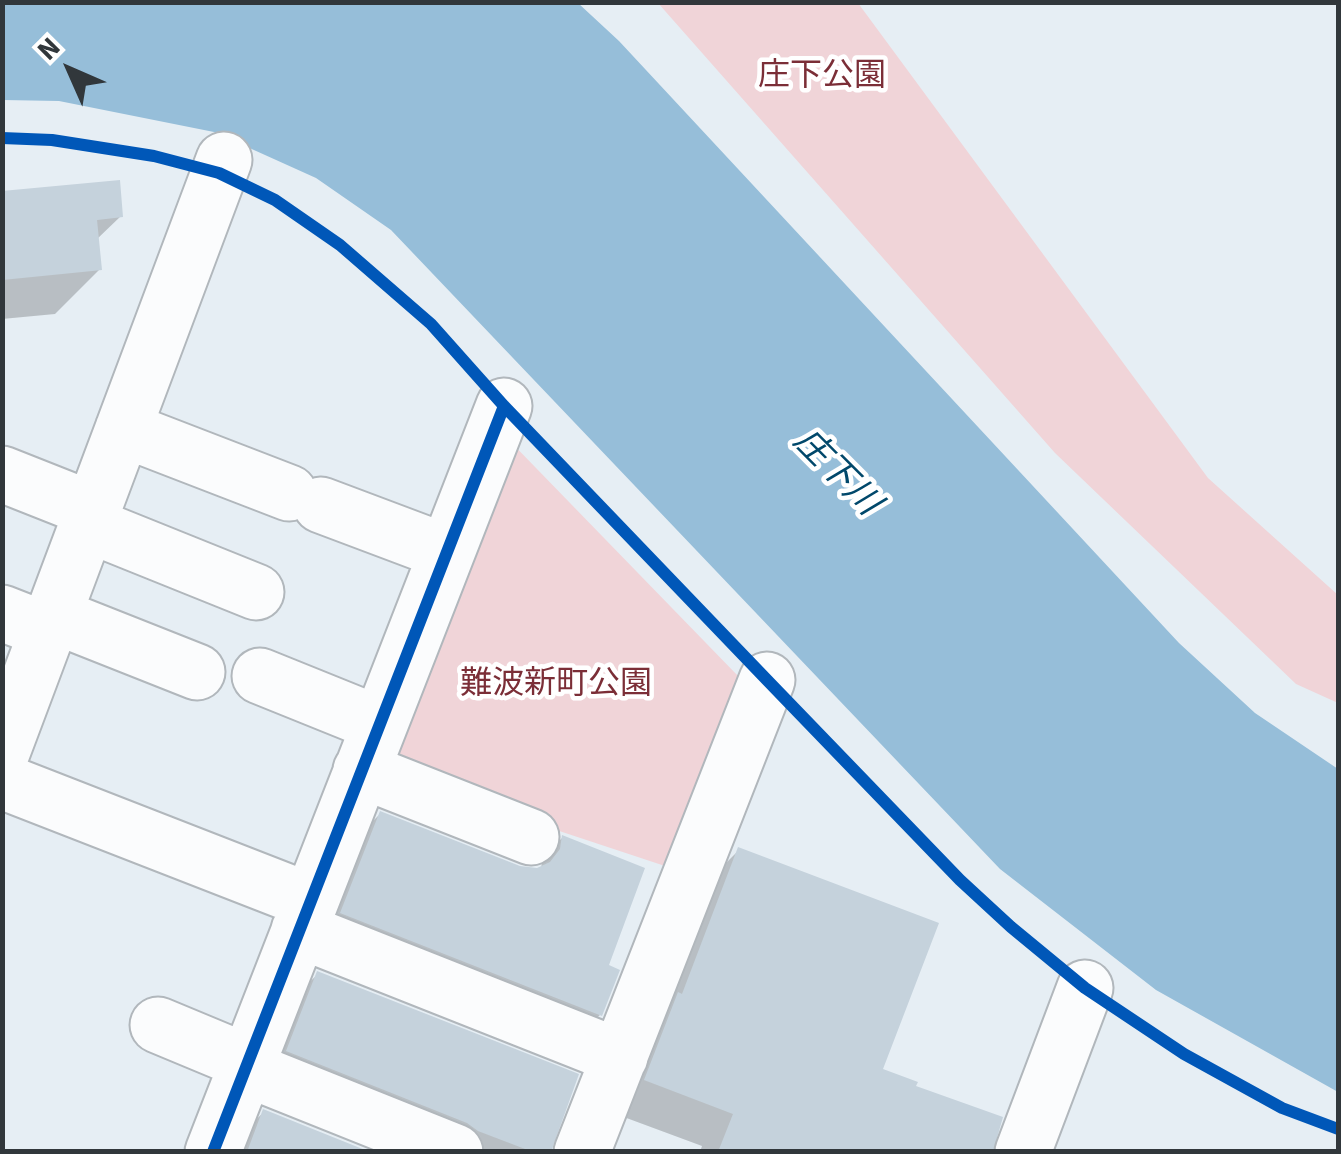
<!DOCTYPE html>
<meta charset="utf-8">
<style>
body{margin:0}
#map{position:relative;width:1341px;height:1154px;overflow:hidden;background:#e6eef4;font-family:"Source Sans 3",sans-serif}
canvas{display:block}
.frame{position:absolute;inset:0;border:5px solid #31373b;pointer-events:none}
.north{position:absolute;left:20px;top:20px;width:100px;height:100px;-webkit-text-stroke:8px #fff;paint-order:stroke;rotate:315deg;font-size:28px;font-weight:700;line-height:40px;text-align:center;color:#31373b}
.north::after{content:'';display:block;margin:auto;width:35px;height:45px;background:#31373b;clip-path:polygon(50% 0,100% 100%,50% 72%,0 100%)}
</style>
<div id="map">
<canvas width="1341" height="1154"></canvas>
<div class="frame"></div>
<div class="north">N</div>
</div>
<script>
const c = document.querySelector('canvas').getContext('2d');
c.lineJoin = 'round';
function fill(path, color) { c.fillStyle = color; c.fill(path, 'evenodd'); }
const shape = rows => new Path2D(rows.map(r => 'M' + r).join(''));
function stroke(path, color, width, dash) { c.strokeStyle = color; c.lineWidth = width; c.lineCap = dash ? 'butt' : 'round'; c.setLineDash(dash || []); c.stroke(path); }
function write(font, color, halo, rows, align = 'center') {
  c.font = font + ' "Source Sans 3","Noto Sans JP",sans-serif'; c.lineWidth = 9; c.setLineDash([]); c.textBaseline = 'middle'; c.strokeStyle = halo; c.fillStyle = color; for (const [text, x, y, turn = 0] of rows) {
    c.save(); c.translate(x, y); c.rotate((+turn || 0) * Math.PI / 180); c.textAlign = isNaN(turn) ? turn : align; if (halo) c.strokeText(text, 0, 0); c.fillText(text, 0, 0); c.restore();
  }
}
const green = shape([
 [658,3,858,3,1208,478,1338,595,1338,703,1296,684,1055,453],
 [503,434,739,677,668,867,378,771]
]);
const water = shape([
 [3,3,578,3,619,41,1179,643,1255,713,1338,769,1338,1092,1156,990,1000,869,391,230,316,178,214,132,59,101,3,100]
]);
const shadow = shape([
 [2,194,121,216,96,240,99,270,55,314,2,319],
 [380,814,520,869,541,868,543,857,562,838,600,1015,580,1034,322,932,361,833],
 [739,850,880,1070,913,1087,990,1152,700,1152,702,1146,613,1113,706,883],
 [318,974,548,1152,460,1152,268,1070,298,993],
 [264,1112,363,1152,237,1152,244,1131]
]);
const building = shape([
 [120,180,123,217,97,220,102,270,2,280,2,191],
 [380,811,520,866,537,868,550,862,560,849,562,835,645,868,609,965,620,970,602,1016,340,913],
 [738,847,939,923,883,1069,918,1082,916,1086,1003,1117,993,1152,718,1152,733,1114,644,1080,678,992,682,994],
 [317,971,579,1074,551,1152,533,1152,478,1131,467,1123,286,1051],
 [263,1109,370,1152,247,1152]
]);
const minor = shape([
 [123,429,289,493],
 [2,474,93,510],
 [321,505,446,552],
 [87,524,256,592],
 [2,613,48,631],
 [53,615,197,672],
 [260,676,379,724],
 [2,752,224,160],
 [361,770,531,837],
 [2,781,310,901],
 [299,930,620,1057],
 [158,1025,247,1062],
 [245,1068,455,1152],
 [213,1152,504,406],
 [582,1152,767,680],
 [1023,1152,1085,988]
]);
const cycleway = shape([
 [2,138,52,140,154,156,219,173,275,200,340,245,431,324,504,406,767,680,960,880,1011,927,1085,988,1184,1054,1282,1108,1338,1129],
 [213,1152,504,406]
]);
const parkNames = [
 ["庄下公園",822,78],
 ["難波新町公園",556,686]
];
const waterNames = [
 ["庄下川",835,474,45]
];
fill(green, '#f0d4d8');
fill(water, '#96bed9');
fill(shadow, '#0003');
fill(building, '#c5d2dc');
stroke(minor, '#b1b7bc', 59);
stroke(minor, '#fbfcfd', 55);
stroke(cycleway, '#0057b8', 12);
write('32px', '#7b2e37', '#fff', parkNames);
write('italic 35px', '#01486b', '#fff', waterNames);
</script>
